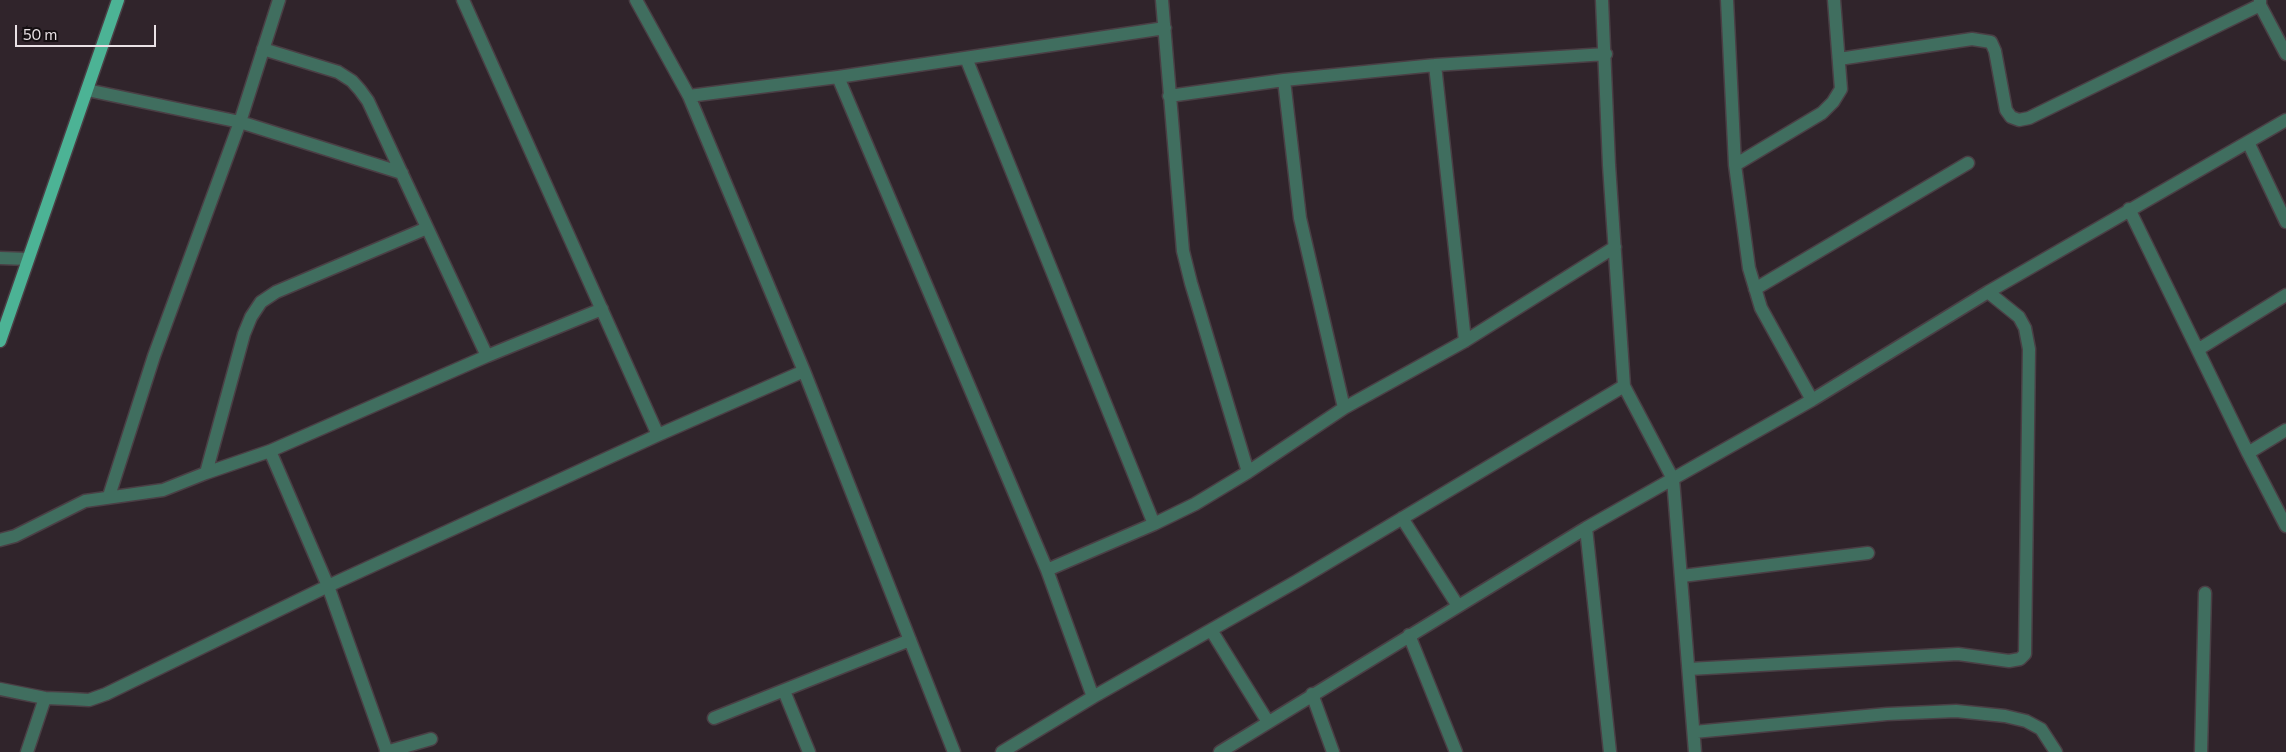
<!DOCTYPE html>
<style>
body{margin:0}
#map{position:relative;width:2286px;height:752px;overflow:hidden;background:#30242b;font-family:Commissioner,sans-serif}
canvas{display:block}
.scale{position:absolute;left:15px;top:25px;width:141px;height:22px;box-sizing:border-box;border:2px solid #eae2e6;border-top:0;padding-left:6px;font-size:15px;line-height:18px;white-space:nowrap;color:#eae2e6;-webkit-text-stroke:4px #150f12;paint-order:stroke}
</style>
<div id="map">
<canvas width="2286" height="752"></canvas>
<div class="scale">50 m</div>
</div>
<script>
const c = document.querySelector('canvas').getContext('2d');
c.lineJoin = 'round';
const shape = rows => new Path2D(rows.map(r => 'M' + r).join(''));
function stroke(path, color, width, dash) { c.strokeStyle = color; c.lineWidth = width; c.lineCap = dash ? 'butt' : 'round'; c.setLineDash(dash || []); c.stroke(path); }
const minor = shape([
 [463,0,658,435],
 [636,0,689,96,804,371,954,752],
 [1162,0,1183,251,1191,283,1248,472],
 [1602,0,1609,165,1624,386,1673,479,1695,752],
 [1727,0,1735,165,1749,268,1761,308,1812,400],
 [2260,0,2260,5,2286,54],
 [263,49,338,72,352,81,360,90,368,101,487,356],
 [966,58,1154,524],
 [1839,59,1972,39,1991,42,1995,51,2006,110,2011,117,2019,120,2029,118,2260,5],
 [1435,65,1465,341],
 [838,77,1047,570,1093,697],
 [1284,80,1300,218,1344,408],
 [87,90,240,122,402,173],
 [689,96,838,77,1165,28],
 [1169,96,1284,80,1435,65,1606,54],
 [2248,142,2286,222],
 [1735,165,1822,113,1833,102,1841,89,1834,0],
 [2129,209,2248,453,2286,526],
 [0,258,28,259],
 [1755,289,1968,163],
 [2199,349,2286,295],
 [270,451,328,586,387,752],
 [2248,453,2286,430],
 [206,473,244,334,251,317,261,302,276,292,427,228],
 [109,496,154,356,240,122,279,0],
 [1402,518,1458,606],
 [1586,528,1610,752],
 [0,540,15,536,85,501,163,490,206,473,270,451,487,356,602,309],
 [1047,570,1154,524,1195,504,1248,472,1344,408,1465,341,1615,247],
 [1682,576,1868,553],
 [1211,630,1268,722],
 [1409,635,1456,752],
 [1689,669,1958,654,2009,661,2020,659,2025,654,2029,349,2025,328,2019,317,1988,292],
 [0,689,45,698,71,699,89,700,106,694,328,586,658,435,804,371],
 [784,691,809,752],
 [1312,694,1333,752],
 [714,718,910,640],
 [1694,732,1887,714,1956,711,2005,716,2026,721,2041,729,2056,752],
 [27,752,45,698],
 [386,752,431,739],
 [1002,752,1093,697,1297,581,1624,386],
 [1220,752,1586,528,1812,400,1988,292,2286,120],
 [2201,752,2205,593]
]);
const major = shape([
 [0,341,118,0]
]);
stroke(minor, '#4a3f45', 15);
stroke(major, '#4a3f45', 15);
stroke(minor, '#406e5f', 12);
stroke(major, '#4cb395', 12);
</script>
